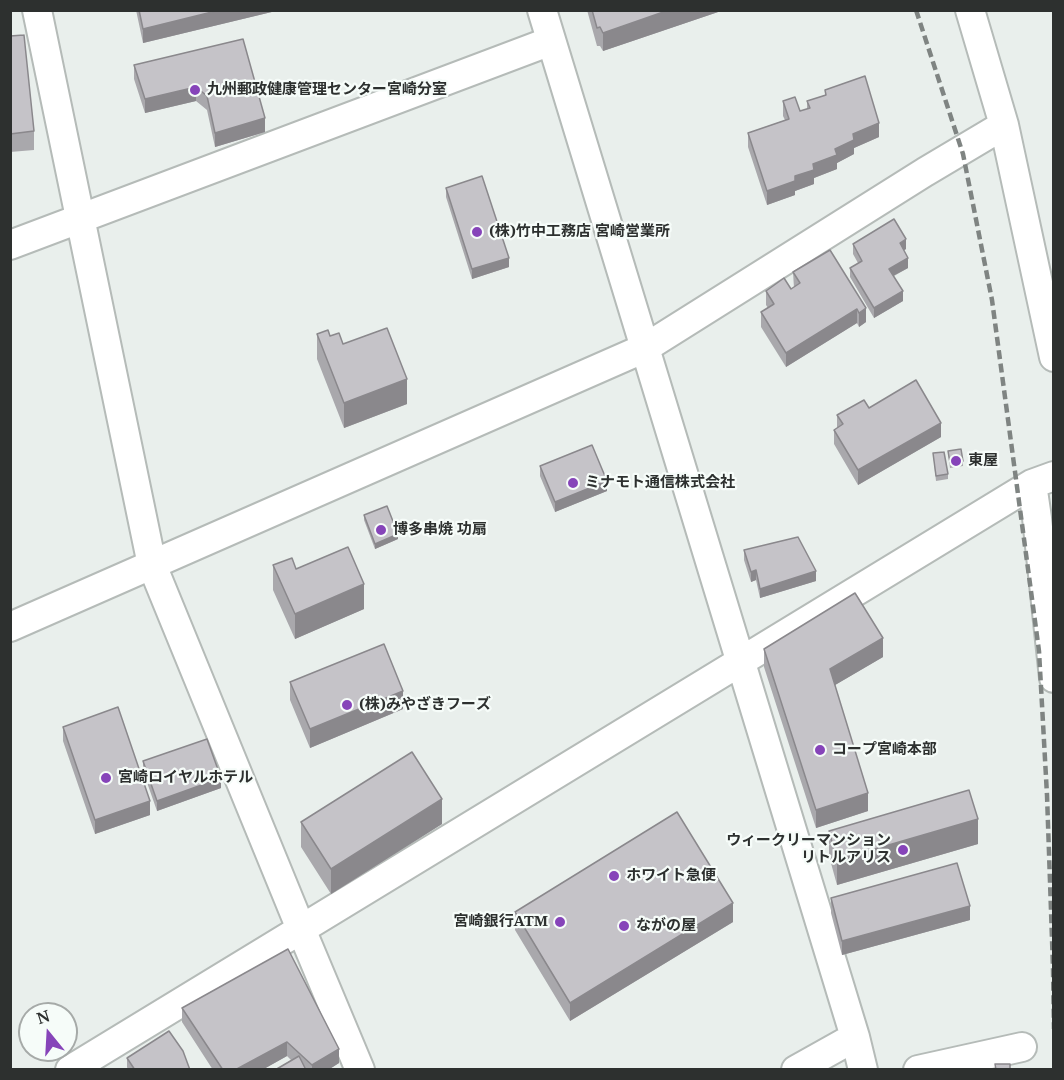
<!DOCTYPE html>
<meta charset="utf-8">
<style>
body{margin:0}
#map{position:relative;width:1064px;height:1080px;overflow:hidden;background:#e9efec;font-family:"Noto Serif",serif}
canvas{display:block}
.frame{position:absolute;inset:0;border:12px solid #2d302f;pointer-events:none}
.north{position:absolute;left:18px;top:1002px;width:60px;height:60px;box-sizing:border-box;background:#f6fcf9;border:2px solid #a6aaa8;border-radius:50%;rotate:342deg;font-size:16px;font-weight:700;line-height:24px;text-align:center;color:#2d302f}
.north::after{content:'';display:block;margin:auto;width:21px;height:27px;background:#8644b9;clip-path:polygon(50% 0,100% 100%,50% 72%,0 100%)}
</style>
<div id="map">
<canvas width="1064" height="1080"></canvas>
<div class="frame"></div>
<div class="north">N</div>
</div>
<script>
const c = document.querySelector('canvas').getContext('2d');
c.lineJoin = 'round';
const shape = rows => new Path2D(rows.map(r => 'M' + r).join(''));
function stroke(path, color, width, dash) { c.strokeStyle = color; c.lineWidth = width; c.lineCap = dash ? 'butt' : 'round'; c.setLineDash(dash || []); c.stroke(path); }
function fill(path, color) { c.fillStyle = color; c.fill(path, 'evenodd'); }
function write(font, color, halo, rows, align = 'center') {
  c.font = font + ' "Noto Serif","Noto Sans JP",serif'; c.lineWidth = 4.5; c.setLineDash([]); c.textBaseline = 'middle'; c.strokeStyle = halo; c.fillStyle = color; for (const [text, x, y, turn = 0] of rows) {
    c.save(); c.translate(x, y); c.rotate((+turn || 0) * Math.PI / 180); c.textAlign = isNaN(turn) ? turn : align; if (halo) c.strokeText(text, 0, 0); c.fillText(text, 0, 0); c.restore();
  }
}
const minor = shape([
 [37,10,152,565,301,929,360,1070],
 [542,10,855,1037,863,1070],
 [970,10,1004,125,1054,357],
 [10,245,551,41],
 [1032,484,1037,518,1054,678],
 [10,627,645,348,925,172,1004,125],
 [70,1070,1032,484,1054,476],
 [796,1070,855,1037],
 [918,1070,1022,1047]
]);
const rail = shape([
 [916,10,963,154,992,300,1039,651,1047,795,1053,968,1054,1029]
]);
const wall = shape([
 [136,10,280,10,143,43],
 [587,10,724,10,603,51,600,46,597,46],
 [10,36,34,131,34,150,10,152],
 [243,39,265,132,215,147,207,110,196,101,145,113,134,79,134,65],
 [825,90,879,137,854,148,854,154,837,163,837,169,814,178,814,184,795,191,795,195,767,205,748,147,748,133,785,120,783,116,783,101,800,111,807,109,807,101,825,95],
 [446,188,509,267,472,279,446,197],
 [853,244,906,249,904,250,908,268,894,276,903,301,874,318,850,277,850,268,858,263,853,254],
 [830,250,866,322,859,327,857,323,786,367,761,327,761,312,768,308,766,305,766,291,791,289,794,288,793,272],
 [317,334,330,336,343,344,407,404,344,428,317,359],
 [869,408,941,437,858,485,834,444,834,430,837,428,837,415],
 [948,451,963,461,963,466,950,468],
 [933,453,948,474,948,479,936,481],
 [540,466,607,491,555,512,540,476],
 [364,515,398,539,375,549,364,520],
 [744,550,816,581,760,598,756,580,751,582,744,560],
 [273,565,296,569,364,609,295,639,273,590],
 [764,649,883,657,835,685,868,811,816,828,764,667],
 [290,682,403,709,310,748,290,700],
 [63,727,150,815,95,834,63,741],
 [143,761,221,788,157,811,143,771],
 [301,822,442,824,331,894,301,847],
 [829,831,978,844,837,885,829,856],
 [831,898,970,920,842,955,831,913],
 [515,912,733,922,570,1021,515,930],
 [288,949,339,1063,328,1070,275,1070,291,1060,287,1056,262,1070,213,1070,182,1022,182,1008],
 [127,1058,190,1070,128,1070,127,1067]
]);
const shadedWall = shape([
 [220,10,280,10,143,43,143,29],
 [669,10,724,10,603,51,603,33],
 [196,87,196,101,145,113,145,99],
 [265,118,265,132,215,147,215,133],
 [879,123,879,137,854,148,854,154,837,163,837,169,814,178,814,184,795,191,795,195,767,205,767,191,795,176,835,149,853,134],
 [906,239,906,249,900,253,900,243],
 [509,258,509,267,472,279,472,269],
 [908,258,908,268,889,278,889,269],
 [903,291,903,301,874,318,874,308],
 [866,308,866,322,859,327,859,313],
 [857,309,857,323,786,367,786,353],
 [407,379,407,404,344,428,344,403],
 [941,423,941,437,858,485,858,470],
 [607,481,607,491,555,512,555,502],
 [398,534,398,539,375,549,375,544],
 [756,570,756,580,751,582,751,572],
 [816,571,816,581,760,598,760,589],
 [364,584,364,609,295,639,295,614],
 [883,638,883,657,830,688,830,669],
 [403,691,403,709,310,748,310,729],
 [221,778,221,788,157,811,157,801],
 [868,793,868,811,816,828,816,810],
 [442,799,442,824,331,894,331,869],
 [150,801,150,815,95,834,95,820],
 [978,819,978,844,837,885,837,860],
 [733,903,733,922,570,1021,570,1003],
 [970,906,970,920,842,955,842,941],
 [287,1042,287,1056,262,1070,235,1070],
 [339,1049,339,1063,328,1070,312,1070,312,1065]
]);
const building = shape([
 [139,10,220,10,143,29,139,10],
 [592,10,669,10,603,33,600,27,597,28,592,10],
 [24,35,34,131,10,134,10,36,24,35],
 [243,39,265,118,215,133,207,96,196,87,145,99,134,65,243,39],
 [865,76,879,123,853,134,854,140,835,149,837,155,813,164,814,170,795,176,795,181,767,191,748,133,789,119,783,101,795,97,800,111,810,108,807,101,826,95,825,90,865,76],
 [482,176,509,258,472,269,446,188,482,176],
 [894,219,906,239,900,243,908,258,889,269,903,291,874,308,850,268,862,261,853,244,894,219],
 [830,250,866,308,859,313,857,309,786,353,761,312,774,304,766,291,784,278,791,289,800,283,793,272,830,250],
 [387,328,407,379,344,403,317,334,328,330,330,336,339,333,343,344,387,328],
 [916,380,941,423,858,470,834,430,843,424,837,415,864,400,869,408,916,380],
 [592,445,607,481,555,502,540,466,592,445],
 [961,449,963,461,950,463,948,451,961,449],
 [944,452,948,474,936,476,933,453,944,452],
 [387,506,398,534,375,544,364,515,387,506],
 [798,537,816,571,760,589,756,570,751,572,744,550,798,537],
 [348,547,364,584,295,614,273,565,292,558,296,569,348,547],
 [855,593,883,638,830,669,868,793,816,810,764,649,855,593],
 [384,644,403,691,310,729,290,682,384,644],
 [118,707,150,801,95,820,63,727,118,707],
 [207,739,221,778,157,801,143,761,207,739],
 [412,752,442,799,331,869,301,822,412,752],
 [969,790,978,819,837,860,829,831,969,790],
 [677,812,733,903,570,1003,515,912,677,812],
 [957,863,970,906,842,941,831,898,957,863],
 [288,949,339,1049,312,1065,287,1042,235,1070,223,1070,182,1008,288,949],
 [169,1031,183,1051,190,1070,135,1070,127,1058,169,1031],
 [299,1056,306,1070,275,1070,299,1056],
 [995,1064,1010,1064,1010,1070,996,1070,995,1064]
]);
const markers = [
 [195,90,6,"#8644b9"],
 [477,232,6,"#8644b9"],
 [956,461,6,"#8644b9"],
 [573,483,6,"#8644b9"],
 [381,530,6,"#8644b9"],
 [347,705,6,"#8644b9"],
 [820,750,6,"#8644b9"],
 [106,778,6,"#8644b9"],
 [903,850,6,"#8644b9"],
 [614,876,6,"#8644b9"],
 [560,922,6,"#8644b9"],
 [624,926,6,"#8644b9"]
];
const poiNames = [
 ["九州郵政健康管理センター宮崎分室",207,90],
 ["(株)竹中工務店 宮崎営業所",489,232],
 ["東屋",968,461],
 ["ミナモト通信株式会社",585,483],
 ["博多串焼 功扇",393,530],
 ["(株)みやざきフーズ",359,705],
 ["コープ宮崎本部",832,750],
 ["宮崎ロイヤルホテル",118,778],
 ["ウィークリーマンション",891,841,"right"],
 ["リトルアリス",891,858,"right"],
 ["ホワイト急便",626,876],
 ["宮崎銀行ATM",548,922,"right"],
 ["ながの屋",636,926]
];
stroke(minor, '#b5bbb8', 32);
stroke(minor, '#fff', 28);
stroke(rail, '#7f8482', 4.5, [9, 4.5]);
fill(wall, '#a9a8ac');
fill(shadedWall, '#8a888c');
fill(building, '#c5c3c8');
stroke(building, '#8a888c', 1.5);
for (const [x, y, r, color] of markers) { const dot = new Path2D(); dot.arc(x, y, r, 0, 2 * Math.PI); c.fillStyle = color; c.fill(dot); stroke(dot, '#f6fcf9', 2); }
write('bold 15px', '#2d302f', '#f6fcf9', poiNames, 'left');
</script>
